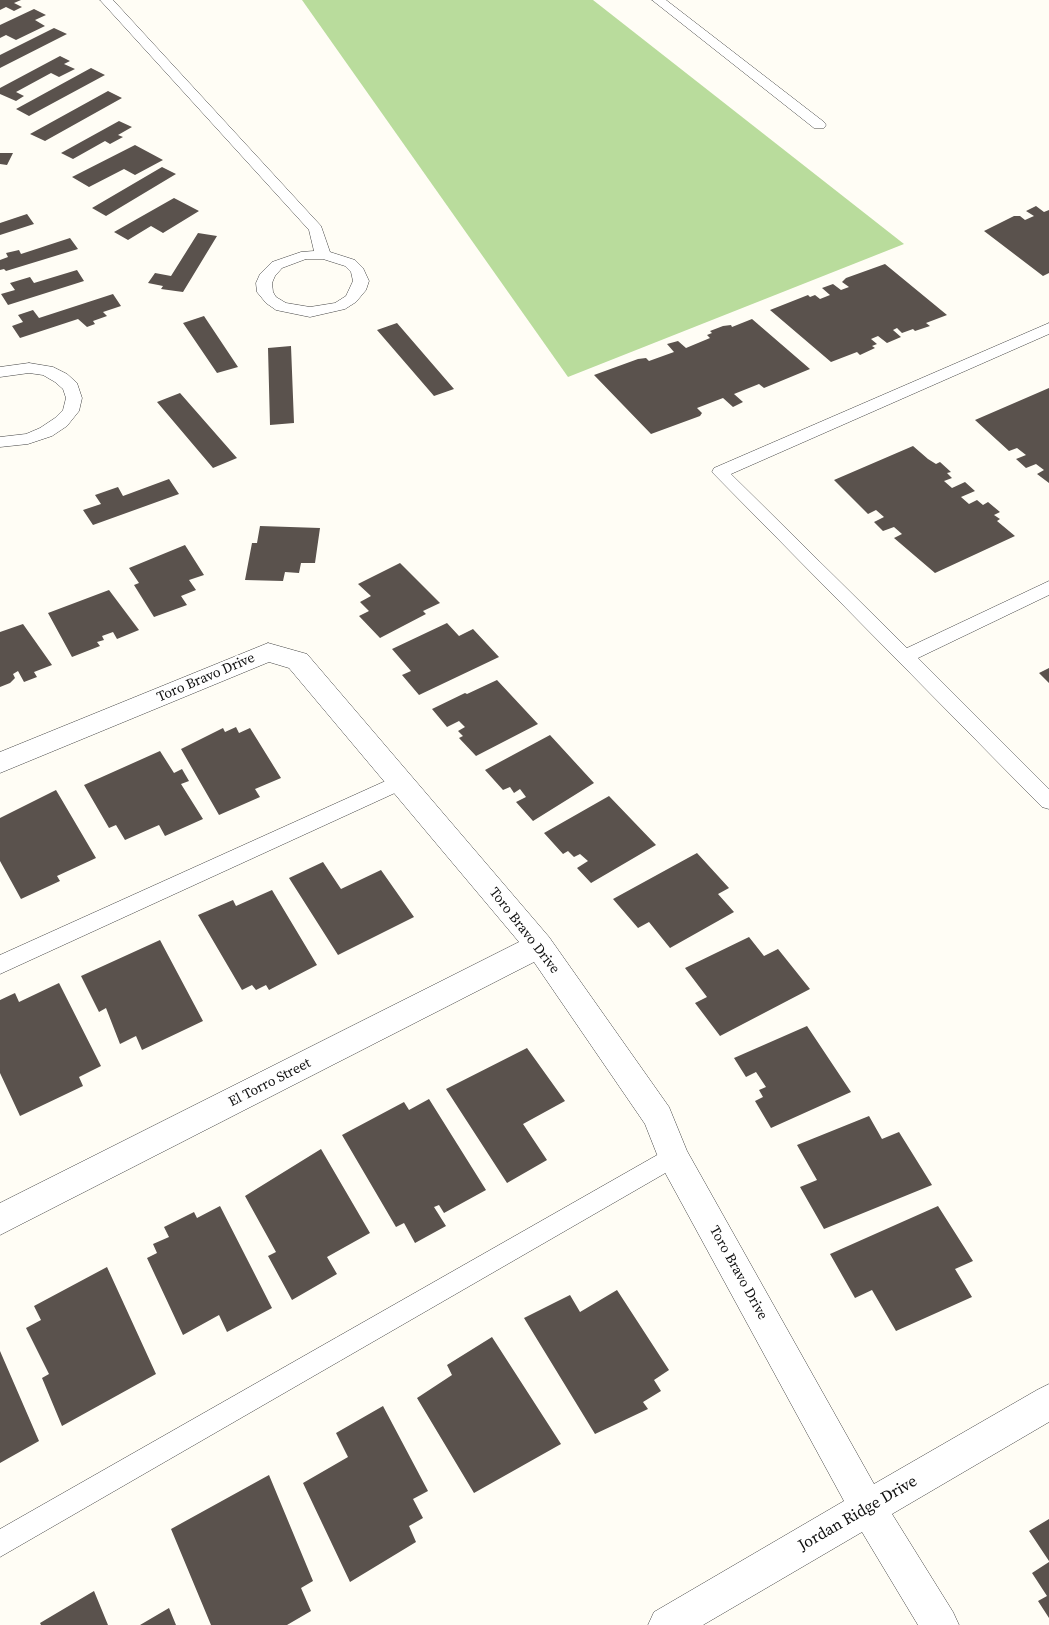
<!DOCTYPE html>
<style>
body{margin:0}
canvas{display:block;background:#fffdf5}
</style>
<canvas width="1049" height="1625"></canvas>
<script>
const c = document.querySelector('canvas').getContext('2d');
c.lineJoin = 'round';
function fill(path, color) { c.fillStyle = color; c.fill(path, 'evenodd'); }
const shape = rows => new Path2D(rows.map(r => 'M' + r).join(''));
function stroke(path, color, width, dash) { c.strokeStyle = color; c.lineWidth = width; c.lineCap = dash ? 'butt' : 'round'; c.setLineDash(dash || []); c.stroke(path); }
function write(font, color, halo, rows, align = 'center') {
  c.font = font + ' "Source Serif 4",serif'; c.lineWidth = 5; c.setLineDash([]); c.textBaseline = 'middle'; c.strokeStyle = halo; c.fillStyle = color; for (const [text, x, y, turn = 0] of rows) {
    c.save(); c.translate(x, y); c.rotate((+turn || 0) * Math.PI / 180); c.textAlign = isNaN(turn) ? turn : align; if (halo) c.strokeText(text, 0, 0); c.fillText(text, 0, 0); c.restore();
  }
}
const forest = shape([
 [302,0,593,0,904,244,568,377]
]);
const building = shape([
 [0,0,21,0,14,3,22,7,14,11,6,7,0,10],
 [34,9,46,15,35,20,45,26,16,40,6,35,0,38,0,25],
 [54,28,67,34,0,68,0,55],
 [60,56,70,61,64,64,75,69,59,77,51,73,16,92,24,96,16,101,0,94,0,88],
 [91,68,105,75,29,116,16,109],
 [108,91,122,98,45,141,30,134],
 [119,121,132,127,118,135,123,137,110,144,105,141,73,159,61,153],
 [135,145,163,160,135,175,124,169,89,187,72,177],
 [0,153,13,153,7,165,0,164],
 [162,167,176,174,106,216,92,208],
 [174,198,199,211,163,233,151,226,128,240,114,232],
 [1036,206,1044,212,1049,210,1049,273,1043,276,984,231,1014,216,1020,216,1025,220,1034,216,1026,211],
 [27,214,34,224,0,235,0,223],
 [198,233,217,236,183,292,161,289,163,286,148,283,155,273,171,276],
 [70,238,78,249,6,271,4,269,0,270,0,260,8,257,6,253,19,250,21,254],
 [885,264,947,315,926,323,930,326,915,331,913,329,902,333,897,328,893,330,901,337,887,343,878,336,871,339,877,344,872,346,875,348,860,355,857,352,831,362,770,310,808,295,810,297,815,295,820,299,830,295,822,288,833,284,841,290,849,287,842,282,846,278],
 [77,270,84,281,8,305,1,294,15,290,10,283,30,277,34,283],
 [113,294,121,306,103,312,107,316,93,321,95,324,87,327,78,319,20,338,12,326,23,322,18,315,33,310,39,318],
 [204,316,238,367,217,373,183,323],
 [752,319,810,369,764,388,759,384,734,394,743,402,733,407,723,398,697,408,702,413,700,416,651,434,594,375,638,359,646,358,649,361,674,352,667,344,678,341,686,348,710,338,707,335,712,333,710,331,723,326,731,325,732,327],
 [397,323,454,389,434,396,377,330],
 [291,346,294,423,270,425,268,348],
 [1049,388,1049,483,1037,474,1044,470,1036,464,1026,468,1016,459,1026,455,1017,448,1009,451,975,420],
 [180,393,237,458,213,468,157,402],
 [913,446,928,459,936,464,940,462,951,472,947,473,952,478,944,481,952,488,965,482,975,491,961,497,969,504,977,500,983,505,988,502,1000,512,994,515,1000,519,997,521,1015,536,935,573,894,538,902,534,894,527,883,531,874,522,884,517,876,510,868,514,834,480],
 [169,479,179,494,93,525,83,510,101,504,95,495,118,487,123,496],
 [260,526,320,528,315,563,301,563,299,573,285,572,283,581,245,580,252,543,257,543],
 [185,545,204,575,189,580,196,590,181,596,187,605,154,617,134,585,139,583,129,568],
 [400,563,440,603,423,611,426,614,380,638,359,616,369,611,360,602,371,596,358,584],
 [109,590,139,630,117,639,113,632,102,636,104,640,97,642,100,646,72,657,48,613],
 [447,623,459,636,473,629,499,657,419,695,402,675,411,671,392,649],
 [23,624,52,665,34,672,37,677,24,682,18,671,13,674,15,678,10,683,0,687,0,632],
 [1049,668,1049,683,1039,673],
 [497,680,538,724,476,756,459,738,463,736,458,731,465,727,459,721,447,727,432,709,465,693,467,694],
 [236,727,239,733,250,728,281,778,255,789,260,797,219,815,181,749,223,728,225,732],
 [550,735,594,783,533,821,516,802,526,797,520,789,514,793,510,787,503,790,485,770],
 [160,751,174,773,182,769,189,781,181,784,203,819,165,836,159,825,125,840,116,825,109,828,84,785],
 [56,790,96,858,57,876,60,881,21,899,0,861,0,818],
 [609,796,656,845,591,883,577,868,588,861,580,854,574,857,568,851,563,854,544,833],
 [697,853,729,888,718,894,734,912,670,948,649,922,638,928,613,899],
 [323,862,341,889,381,870,414,917,338,955,289,878],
 [272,890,317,965,269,990,266,985,256,990,252,985,242,990,198,915,233,900,236,906],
 [749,937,764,956,778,949,810,989,720,1036,695,1003,707,997,685,968],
 [160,940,203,1021,142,1050,136,1036,120,1044,106,1008,99,1012,81,976],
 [59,983,101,1066,79,1077,83,1086,20,1116,0,1073,0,1000,15,993,19,1002],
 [807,1026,851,1092,771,1128,755,1101,763,1097,759,1090,766,1087,756,1072,746,1077,734,1058],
 [527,1048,565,1101,523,1124,547,1160,507,1183,446,1089],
 [429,1099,486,1190,444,1213,439,1205,434,1207,446,1226,415,1243,404,1223,396,1227,342,1135,404,1102,409,1110],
 [869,1116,882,1139,899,1132,932,1185,824,1229,800,1187,817,1180,797,1145],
 [321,1149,370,1233,327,1257,337,1274,292,1300,268,1256,276,1252,245,1196],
 [220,1206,272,1308,227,1332,219,1315,183,1335,147,1258,157,1253,153,1244,169,1237,164,1227,194,1212,197,1218],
 [938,1206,973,1261,955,1269,972,1297,896,1331,872,1290,855,1298,830,1254],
 [107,1267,156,1374,62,1426,42,1378,49,1374,26,1328,41,1320,34,1306],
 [617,1290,669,1370,654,1380,661,1391,643,1402,648,1409,595,1434,524,1318,570,1295,580,1312],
 [492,1337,561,1444,474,1493,417,1398,452,1375,447,1365],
 [0,1351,39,1441,0,1463],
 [383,1406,428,1491,413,1499,423,1518,409,1526,416,1542,350,1582,303,1483,348,1457,336,1433],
 [269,1475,313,1581,301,1588,311,1611,287,1625,211,1625,171,1529],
 [1049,1519,1049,1561,1029,1531],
 [1049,1562,1049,1618,1038,1601,1047,1596,1032,1573],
 [94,1591,108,1625,41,1625,40,1623],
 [169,1608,176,1625,140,1625]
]);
const service = shape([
 [100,0,113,0,321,226,330,252,355,260,363,268,369,281,366,290,356,302,345,309,310,317,276,310,266,303,257,292,256,283,260,274,272,262,301,252,314,251,309,230,100,0],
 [306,259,323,259,345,266,351,272,353,281,346,296,335,303,310,307,286,303,276,297,273,292,272,283,275,276,282,268,306,259],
 [652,0,666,0,824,122,826,125,824,128,814,128,652,0],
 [1049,323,1049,334,731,474,907,648,1049,581,1049,595,918,658,1049,789,1049,809,1042,807,712,472,714,468,1049,323],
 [29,363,53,367,67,374,77,383,82,398,79,411,67,426,52,436,28,444,0,447,0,437,26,434,40,428,55,418,63,410,66,398,63,389,55,382,43,375,29,373,0,377,0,367,29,363],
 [401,774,408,777,411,782,408,787,0,974,0,955,401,774],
 [673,1146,681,1150,685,1157,681,1164,0,1557,0,1529,673,1146]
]);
const minor = shape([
 [268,643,307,654,549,937,669,1107,687,1151,874,1484,1037,1390,1049,1384,1049,1422,892,1514,953,1612,959,1625,918,1625,862,1532,703,1625,648,1625,654,1612,844,1501,662,1167,645,1124,534,962,0,1235,0,1203,519,942,289,668,269,662,0,773,0,752,268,643]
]);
const streetNames = [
 ["Toro Bravo Drive",206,678,-23],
 ["Toro Bravo Drive",524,931,52],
 ["El Torro Street",270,1083,-27],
 ["Toro Bravo Drive",738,1273,61]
];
const nearStreetnames = [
 ["Jordan Ridge Drive",858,1514,-30]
];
fill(forest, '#b9dc9c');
fill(building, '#5a524d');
stroke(service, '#444', 1);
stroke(minor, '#444', 1);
fill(service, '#fff');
fill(minor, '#fff');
write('14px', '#111', '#fff', streetNames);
write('16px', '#111', '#fff', nearStreetnames);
</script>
